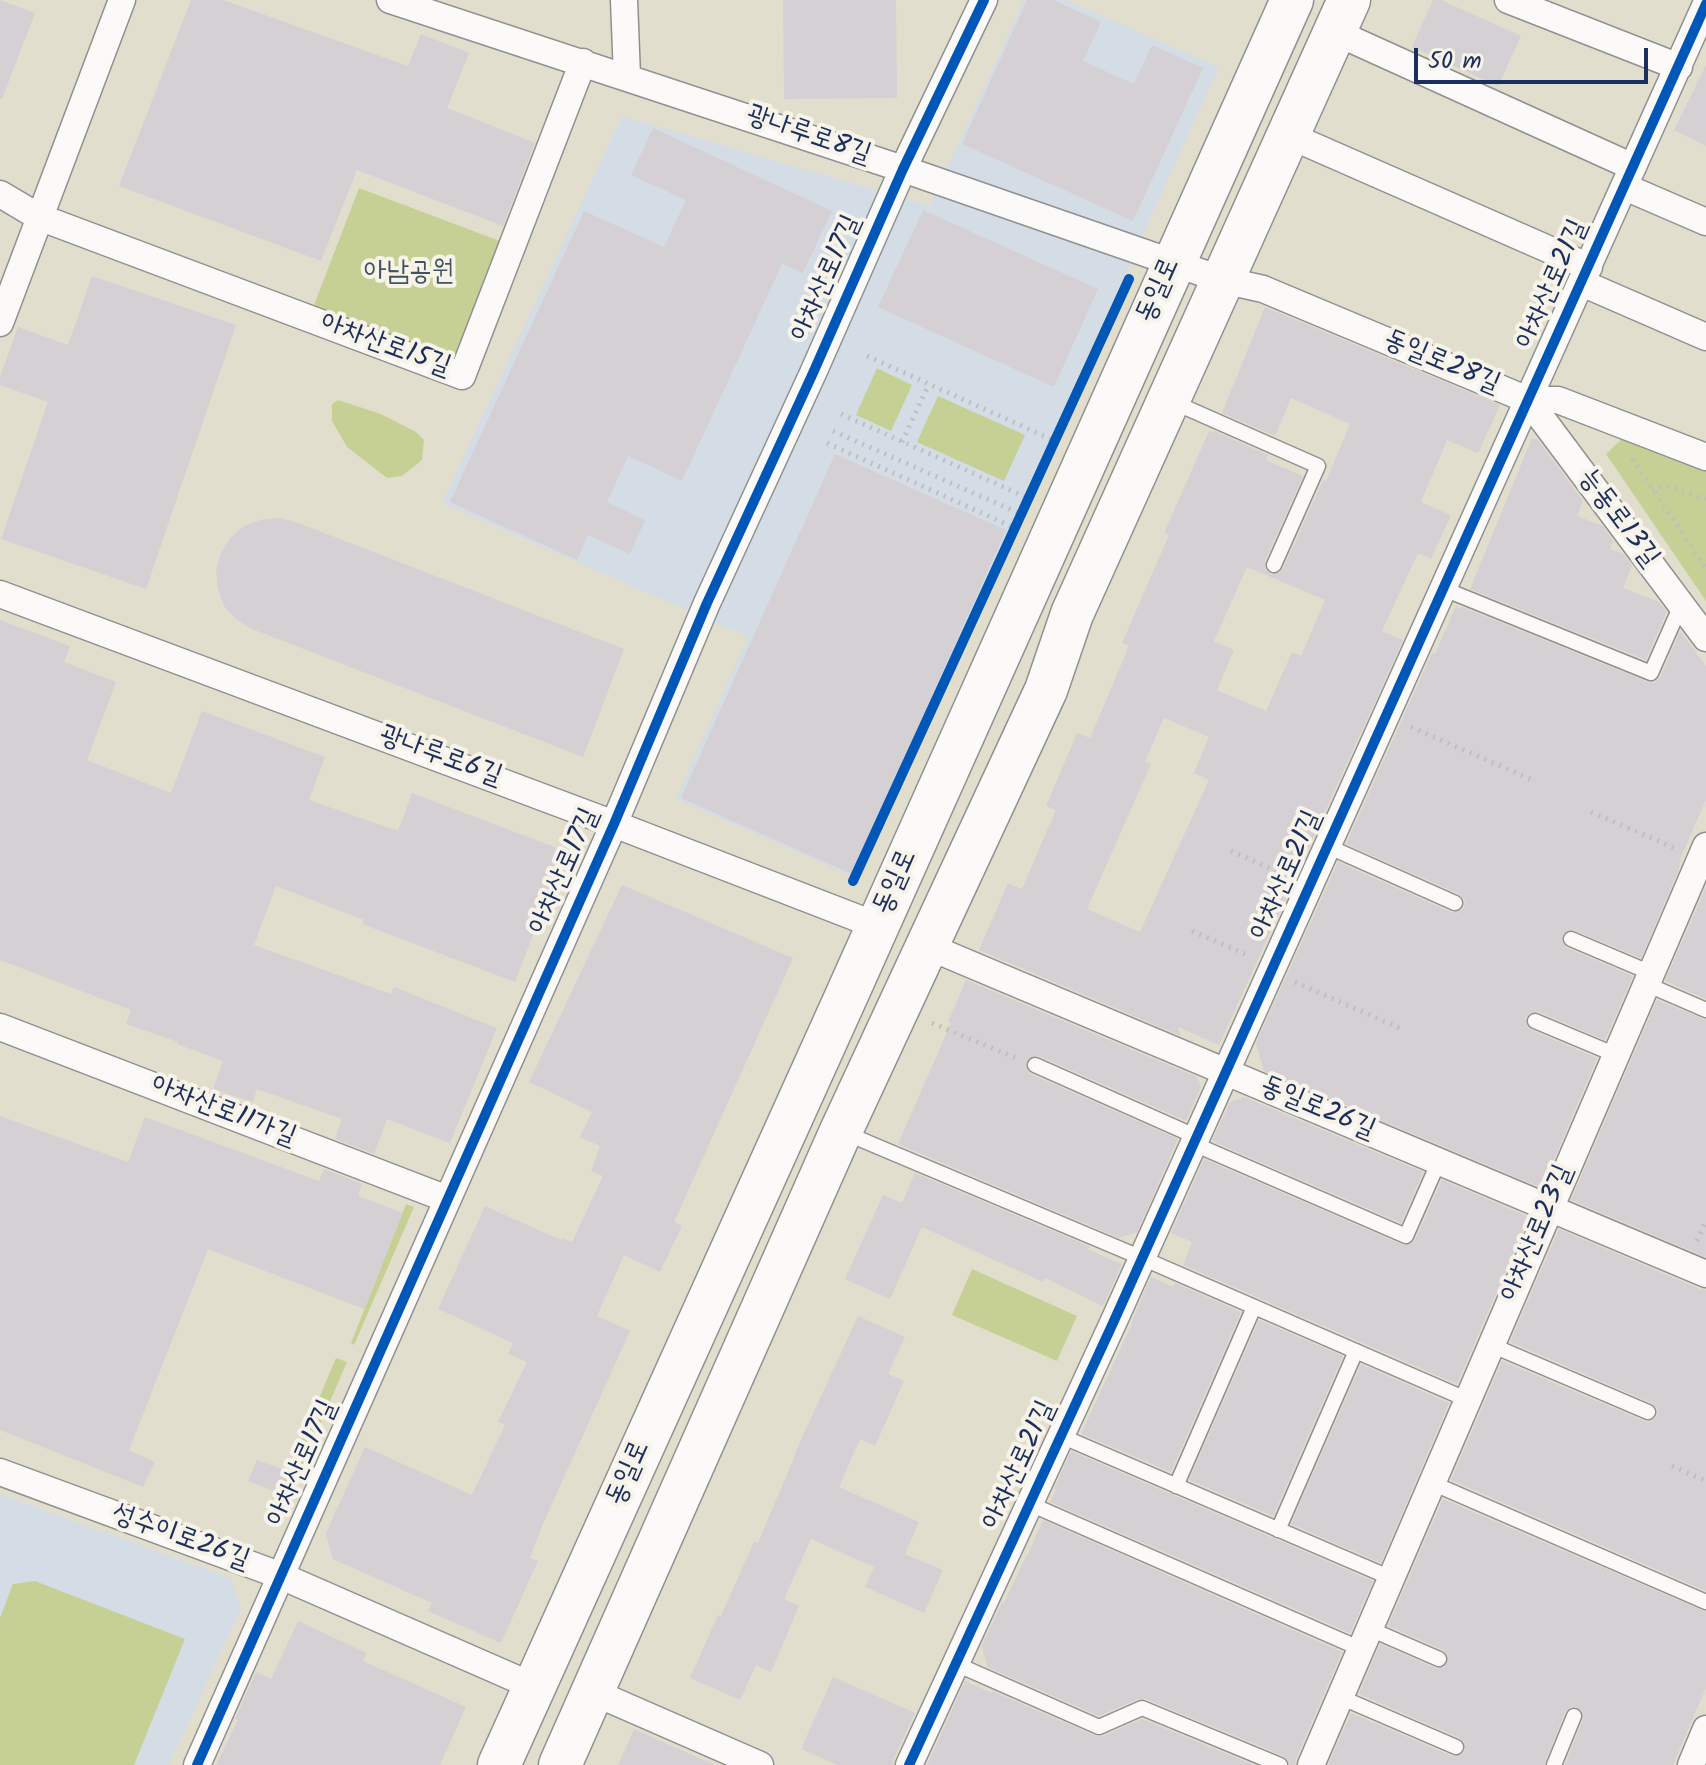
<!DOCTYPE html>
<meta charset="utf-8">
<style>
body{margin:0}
#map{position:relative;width:1706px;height:1765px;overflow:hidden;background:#e2decd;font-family:Kalam,sans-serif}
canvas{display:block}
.scale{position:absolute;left:1414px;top:48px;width:234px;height:36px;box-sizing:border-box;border:4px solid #1b2f5e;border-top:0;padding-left:10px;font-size:24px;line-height:28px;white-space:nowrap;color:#1b2f5e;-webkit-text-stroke:6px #f7f3e8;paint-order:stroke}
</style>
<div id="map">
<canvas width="1706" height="1765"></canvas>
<div class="scale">50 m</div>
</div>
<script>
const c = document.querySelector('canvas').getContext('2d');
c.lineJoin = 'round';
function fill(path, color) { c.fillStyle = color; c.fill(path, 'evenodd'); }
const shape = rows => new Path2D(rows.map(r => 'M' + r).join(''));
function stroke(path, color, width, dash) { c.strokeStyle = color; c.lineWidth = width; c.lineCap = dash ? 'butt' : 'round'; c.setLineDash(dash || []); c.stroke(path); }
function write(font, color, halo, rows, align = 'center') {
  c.font = font + ' Kalam,"Poor Story",sans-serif'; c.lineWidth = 8; c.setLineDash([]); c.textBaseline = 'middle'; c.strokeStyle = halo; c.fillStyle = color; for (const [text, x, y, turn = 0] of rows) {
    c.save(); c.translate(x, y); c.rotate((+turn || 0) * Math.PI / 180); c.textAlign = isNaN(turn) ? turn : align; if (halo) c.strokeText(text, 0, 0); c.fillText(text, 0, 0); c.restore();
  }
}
const built = shape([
 [1024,0,1066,0,1219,67,852,876,676,799,748,637,442,503,622,116,930,206],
 [0,1494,230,1578,241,1608,169,1765,0,1765]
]);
const green = shape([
 [359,188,505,243,460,360,314,305],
 [877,368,912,385,891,431,856,415],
 [938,396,1025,435,1004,481,917,442],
 [338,400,381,414,416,432,424,440,422,460,402,476,387,478,347,447,332,421,332,404],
 [1624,437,1706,470,1706,601,1606,454],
 [406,1204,414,1207,354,1345,351,1343],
 [972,1269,1077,1316,1057,1361,952,1315],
 [336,1358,347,1362,289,1497,279,1493],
 [35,1581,185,1639,134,1765,0,1765,0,1618,13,1584]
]);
const building = shape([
 [0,0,35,13,2,99,0,99],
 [191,0,223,0,408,66,421,34,469,53,447,108,535,143,503,226,357,170,321,261,119,186],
 [783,0,896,0,897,98,784,99],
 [1027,0,1053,0,1101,22,1083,61,1134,84,1152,45,1203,68,1133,221,962,144],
 [1433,0,1441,0,1521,36,1498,86,1412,47],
 [1706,65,1706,146,1674,130],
 [653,128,832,211,803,273,782,264,682,481,628,456,607,502,645,520,630,554,588,535,577,560,450,502,584,211,664,247,686,200,631,175],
 [923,210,1098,289,1054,387,878,307],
 [92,276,236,325,146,589,1,539,48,402,0,385,0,377,18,327,68,345],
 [1265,307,1500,405,1478,453,1447,440,1421,502,1451,515,1431,559,1418,553,1382,631,1403,640,1219,1045,1178,1027,1181,1036,979,950,1008,883,1022,889,1056,810,1046,806,1077,733,1090,738,1129,646,1122,643,1169,535,1164,533,1209,431,1214,433,1214,431,1268,455,1266,460,1303,476,1265,561,1266,570,1271,574,1279,573,1283,569,1323,480,1326,481,1350,424,1291,398,1275,436,1222,413],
 [1247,567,1325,600,1301,656,1292,652,1266,711,1217,690,1234,650,1214,641],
 [1164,718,1209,737,1194,773,1209,780,1140,932,1087,909,1151,764,1145,762],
 [1532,438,1538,440,1583,501,1577,516,1603,526,1613,541,1610,549,1624,554,1632,565,1623,588,1659,602,1666,611,1666,613,1646,660,1470,589],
 [835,454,1006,530,852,874,681,798],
 [279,518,296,522,624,649,583,757,252,629,236,619,224,606,218,589,216,571,221,553,230,538,244,526,260,520],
 [1456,606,1461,609,1462,607,1648,682,1653,683,1660,678,1680,631,1706,666,1706,800,1680,859,1681,859,1678,871,1641,958,1574,930,1566,931,1562,936,1563,944,1567,948,1633,976,1605,1040,1539,1012,1530,1013,1526,1018,1527,1026,1531,1030,1597,1058,1542,1188,1264,1071,1256,1043,1338,862,1451,912,1457,913,1464,908,1465,901,1459,894,1346,844,1432,653,1435,654],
 [0,620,70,646,64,662,116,682,87,760,171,793,202,711,325,757,309,800,398,831,412,793,565,851,515,982,362,924,364,920,276,886,254,945,391,994,394,987,497,1028,450,1143,387,1119,374,1154,335,1139,342,1119,257,1089,253,1102,213,1089,223,1061,177,1044,178,1042,126,1024,131,1010,0,960],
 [622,885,793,958,674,1222,682,1226,660,1272,624,1255,597,1316,630,1331,542,1526,530,1558,538,1561,501,1643,428,1611,432,1603,333,1559,326,1533,365,1447,472,1495,505,1425,498,1422,527,1362,508,1354,513,1343,438,1309,485,1206,561,1240,562,1238,572,1242,603,1176,591,1171,600,1146,580,1137,592,1112,529,1082],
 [1706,887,1706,999,1665,981],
 [966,980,1197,1077,1201,1087,1186,1121,1039,1056,1030,1057,1026,1062,1027,1070,1031,1074,1178,1139,1137,1232,1119,1238,898,1144,951,1023,948,1022],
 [1657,1000,1706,1020,1706,1257,1571,1200],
 [1244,1097,1423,1172,1401,1223,1212,1141,1230,1102],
 [0,1116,128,1162,145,1117,319,1181,324,1169,362,1184,358,1196,403,1213,364,1309,208,1249,129,1450,155,1462,143,1487,0,1430],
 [1204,1159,1403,1245,1411,1244,1415,1240,1442,1180,1529,1217,1457,1384,1183,1265,1192,1242,1171,1233],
 [915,1173,1091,1247,1087,1249,1122,1264,1103,1306,1045,1278,1043,1282,922,1227,890,1299,845,1279,883,1195,902,1203],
 [1559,1229,1700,1289,1706,1290,1706,1591,1451,1480,1502,1361,1644,1421,1650,1422,1657,1417,1658,1410,1652,1403,1510,1342],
 [1151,1277,1173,1287,1175,1283,1241,1312,1171,1472,1081,1434,1132,1324,1131,1323],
 [858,1316,905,1337,888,1374,904,1381,875,1446,860,1439,839,1487,919,1522,905,1554,943,1570,924,1613,865,1587,874,1567,811,1539,784,1599,799,1606,771,1672,756,1665,740,1700,690,1678,718,1615,721,1616,754,1542,758,1543,796,1453,795,1453],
 [1259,1320,1343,1356,1273,1516,1189,1480],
 [1361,1364,1449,1403,1381,1563,1291,1524],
 [1071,1451,1373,1581,1350,1633,1050,1502,1056,1490,1054,1489],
 [257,1460,288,1471,279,1493,248,1481],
 [1443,1499,1706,1612,1706,1688,1673,1765,1565,1765,1583,1719,1582,1711,1573,1706,1569,1708,1565,1712,1544,1765,1328,1765,1351,1713,1452,1756,1461,1755,1465,1750,1464,1742,1460,1738,1359,1694,1380,1644,1436,1668,1444,1667,1448,1662,1447,1654,1443,1650,1388,1626],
 [1043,1520,1342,1652,1296,1759,1295,1765,1290,1765,1288,1760,1284,1756,1146,1699,1138,1699,1099,1716,987,1667,982,1645,1002,1602,1004,1603,1027,1554,1028,1554],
 [298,1621,367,1653,363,1661,466,1707,440,1765,216,1765,238,1720,235,1719,256,1672,271,1679],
 [833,1677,915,1713,894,1758,893,1765,838,1765,801,1749],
 [965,1681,992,1693,992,1691,1096,1736,1103,1736,1142,1719,1254,1765,927,1765],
 [634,1729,715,1765,618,1765]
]);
const path = shape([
 [867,356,1055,441],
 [841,414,1028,498],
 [833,431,1021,514],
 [902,442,929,384],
 [827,443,1015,528],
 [1632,459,1706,568],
 [1652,490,1665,485,1706,499],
 [1411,727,1535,781],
 [1591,812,1677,849],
 [1231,851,1285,875],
 [1192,931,1250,956],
 [1295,982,1404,1030],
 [932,1023,1016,1058],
 [1697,1241,1706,1220],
 [1672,1466,1706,1481]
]);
const lane = shape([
 [1173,402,1318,466,1274,565],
 [1444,589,1651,673,1681,605],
 [1327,846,1455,903],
 [1571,939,1651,973],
 [1646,984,1706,1010],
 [1535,1021,1616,1055],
 [1035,1065,1197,1137],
 [843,1132,1142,1258,1468,1400],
 [1194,1144,1406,1236,1439,1161],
 [1491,1345,1648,1412],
 [1061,1436,1391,1578],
 [1432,1483,1706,1602],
 [1176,1486,1254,1307],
 [1030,1504,1361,1649],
 [1278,1530,1356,1351],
 [1370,1629,1439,1659],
 [956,1664,1099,1727,1142,1708,1280,1765],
 [1340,1697,1456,1747],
 [1554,1765,1574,1716]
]);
const street = shape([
 [390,0,903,169,1223,280,1263,289,1528,400,1558,400,1706,457],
 [624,0,627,76],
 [1508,0,1679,67],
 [1335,32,1633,167],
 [1288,135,1589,267],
 [1625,187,1706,222],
 [0,194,39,217,462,376,583,62],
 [1582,283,1706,337],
 [0,323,122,0],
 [1528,400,1706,638],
 [0,594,614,824,878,926],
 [927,946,1706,1274],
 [0,1027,447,1199],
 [0,1472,279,1575,535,1687],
 [593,1692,760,1765],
 [197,1765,614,824,707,603,813,373,903,169,984,0],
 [909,1765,1113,1323,1706,4],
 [1311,1765,1706,846],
 [1691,1765,1706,1729]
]);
const primary = shape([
 [499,1765,845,999,1292,0],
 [560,1765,841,1131,1046,690,1072,614,1349,0]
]);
const cycleway = shape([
 [853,881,1129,279],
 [197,1765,614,824,707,603,813,373,903,169,984,0],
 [909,1765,1113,1323,1706,4]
]);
const streetNames = [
 ["광나루로8길",808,137,19],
 ["아차산로17길",828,279,-66],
 ["아차산로21길",1554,285,-66],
 ["동일로",1160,291,-66],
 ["아차산로15길",385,347,20],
 ["동일로28길",1441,364,23],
 ["능동로13길",1617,519,53],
 ["광나루로6길",440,758,20],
 ["아차산로17길",566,872,-66],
 ["아차산로21길",1288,876,-66],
 ["동일로",897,883,-66],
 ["동일로26길",1317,1110,23],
 ["아차산로11가길",223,1113,21],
 ["아차산로23길",1539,1234,-67],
 ["아차산로17길",304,1464,-66],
 ["아차산로21길",1021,1466,-65],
 ["동일로",630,1474,-66],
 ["성수이로26길",180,1539,20]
];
const parkNames = [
 ["아남공원",409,274]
];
fill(built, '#d4dde5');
fill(green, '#c6d095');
fill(building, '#d4d0d4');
stroke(lane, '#8f908f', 17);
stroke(street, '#8f908f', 29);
stroke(primary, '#8f908f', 45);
stroke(path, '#bdbfc0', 5, [2, 6]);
stroke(lane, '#fbfaf8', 14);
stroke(street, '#fbfaf8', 26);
stroke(primary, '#fbfaf8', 42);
stroke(cycleway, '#0057b8', 10);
write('28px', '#1b2f5e', '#f7f3e8', streetNames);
write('28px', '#405460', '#f7f3e8', parkNames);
</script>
